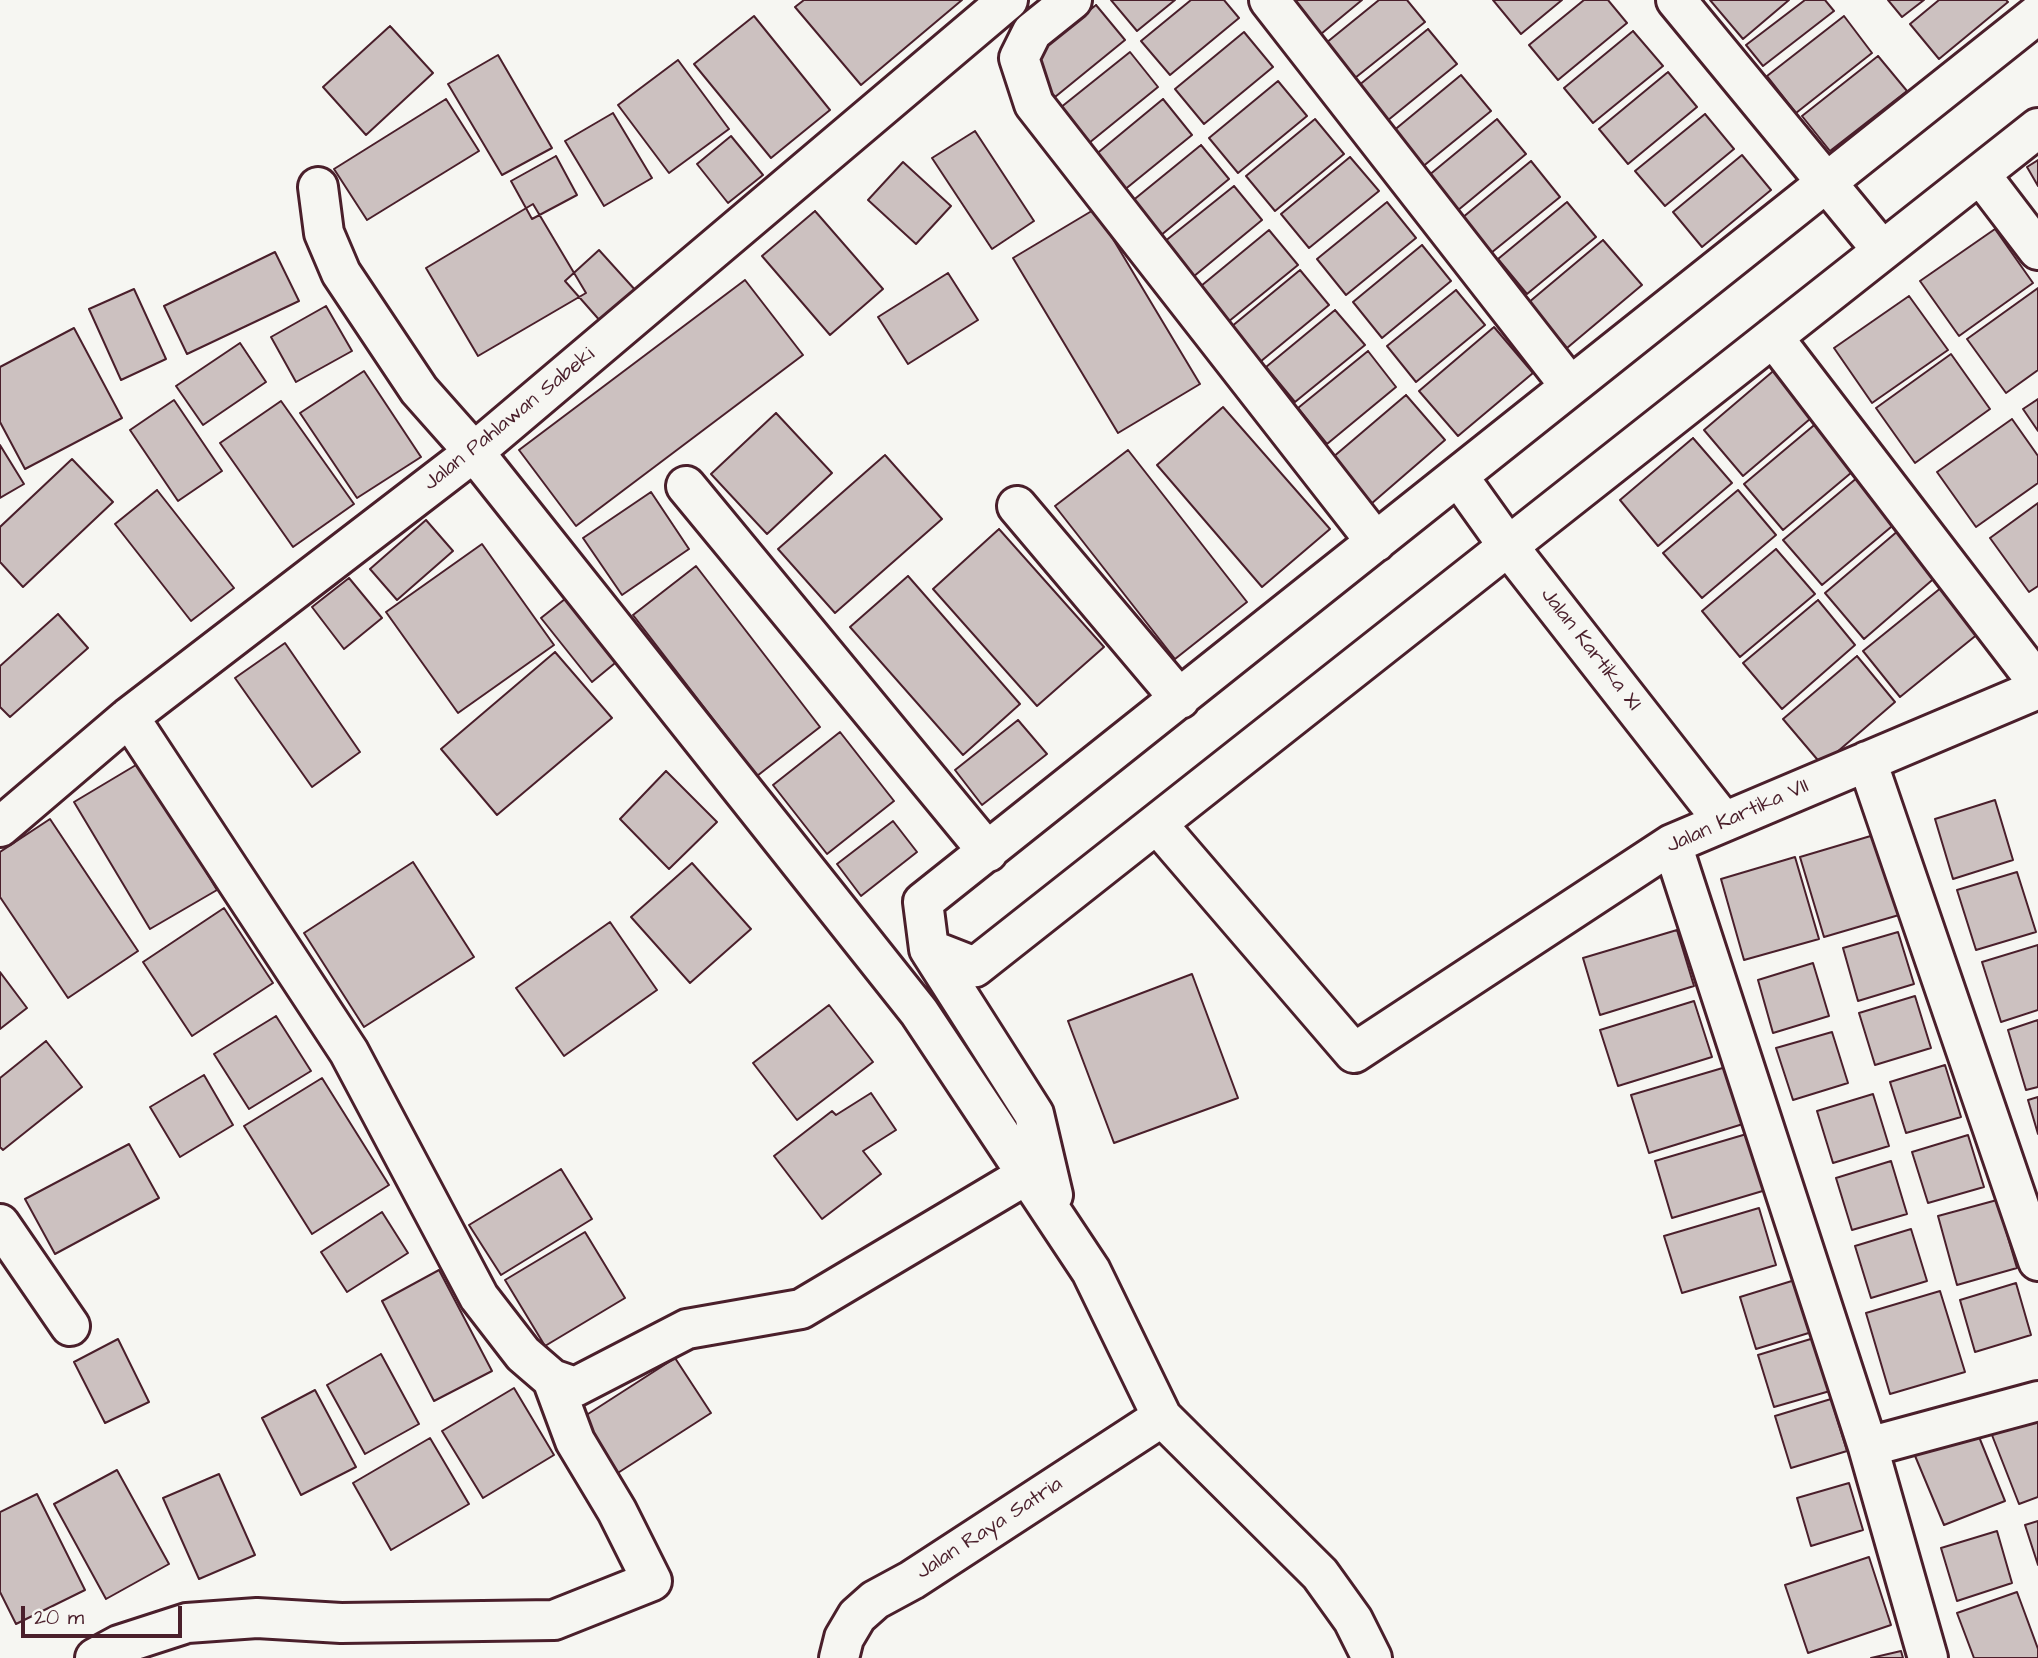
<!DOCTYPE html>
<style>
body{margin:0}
#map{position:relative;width:2038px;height:1658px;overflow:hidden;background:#f6f6f2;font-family:"Architects Daughter",sans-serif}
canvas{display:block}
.scale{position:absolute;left:21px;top:1606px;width:161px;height:32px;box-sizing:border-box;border:4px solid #4a1f2b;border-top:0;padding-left:9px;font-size:21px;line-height:24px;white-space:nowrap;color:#4a1f2b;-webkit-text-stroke:5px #f6f6f2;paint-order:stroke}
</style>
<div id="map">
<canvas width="2038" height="1658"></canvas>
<div class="scale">20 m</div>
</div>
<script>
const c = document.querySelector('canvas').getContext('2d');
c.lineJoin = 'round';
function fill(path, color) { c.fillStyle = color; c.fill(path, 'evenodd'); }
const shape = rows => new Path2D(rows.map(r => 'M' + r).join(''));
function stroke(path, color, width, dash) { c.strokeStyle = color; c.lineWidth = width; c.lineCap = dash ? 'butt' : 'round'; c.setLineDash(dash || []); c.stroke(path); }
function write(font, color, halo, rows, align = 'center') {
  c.font = font + ' "Architects Daughter",sans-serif'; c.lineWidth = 5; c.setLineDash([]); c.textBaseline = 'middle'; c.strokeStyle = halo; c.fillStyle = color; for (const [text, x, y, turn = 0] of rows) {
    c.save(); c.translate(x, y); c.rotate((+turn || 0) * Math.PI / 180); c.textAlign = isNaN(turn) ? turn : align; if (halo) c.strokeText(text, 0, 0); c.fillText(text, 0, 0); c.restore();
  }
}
const building = shape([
 [804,0,962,0,861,85,795,7,804,0],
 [1111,0,1175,0,1137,31,1111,0],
 [1191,0,1224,0,1239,18,1170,75,1141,41,1191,0],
 [1293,0,1362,0,1321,34,1293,0],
 [1379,0,1407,0,1425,22,1355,78,1326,43,1379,0],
 [1493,0,1562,0,1521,34,1493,0],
 [1584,0,1608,0,1627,23,1558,80,1529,45,1584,0],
 [1710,0,1789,0,1743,39,1710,0],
 [1805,0,1825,0,1834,11,1763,66,1746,45,1805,0],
 [1888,0,1924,0,1902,17,1888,0],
 [1939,0,2006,0,2008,2,1939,59,1910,24,1939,0],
 [1096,5,1125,40,1055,97,1026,62,1096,5],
 [754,16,830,110,771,158,694,64,754,16],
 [1844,16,1872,53,1796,113,1767,76,1844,16],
 [390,26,433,73,366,135,323,87,390,26],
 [1428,29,1457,64,1387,121,1358,86,1428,29],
 [1633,31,1663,66,1593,123,1564,88,1633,31],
 [1244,32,1273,67,1204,124,1175,89,1244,32],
 [1130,52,1158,87,1089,143,1060,108,1130,52],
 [498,55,552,148,502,175,448,84,498,55],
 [1878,56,1907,91,1830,151,1802,116,1878,56],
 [678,60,729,129,669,173,618,105,678,60],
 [1668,72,1697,107,1628,164,1599,129,1668,72],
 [1461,75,1491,111,1421,168,1392,132,1461,75],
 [1278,81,1307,116,1238,173,1209,138,1278,81],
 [446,99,479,151,367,220,334,169,446,99],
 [1163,99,1192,135,1123,191,1094,156,1163,99],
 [613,113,652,178,604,206,565,141,613,113],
 [1705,114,1734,149,1665,206,1635,171,1705,114],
 [1315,119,1344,154,1275,211,1246,176,1315,119],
 [1497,119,1526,154,1457,211,1428,176,1497,119],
 [975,131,1034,221,992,249,932,158,975,131],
 [731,136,763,175,728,203,697,164,731,136],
 [1201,145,1229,179,1160,236,1131,202,1201,145],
 [1742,155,1771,190,1702,247,1673,212,1742,155],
 [556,156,577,195,532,219,511,181,556,156],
 [1350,157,1379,191,1309,248,1281,214,1350,157],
 [2038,160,2038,186,2027,167,2038,160],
 [1531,161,1560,197,1491,253,1462,218,1531,161],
 [903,162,951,206,916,244,868,200,903,162],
 [1234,186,1262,220,1193,277,1164,242,1234,186],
 [1387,202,1416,238,1346,295,1317,259,1387,202],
 [1567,202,1596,237,1527,294,1498,259,1567,202],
 [533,204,586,293,478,356,426,268,533,204],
 [1095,209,1200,384,1118,433,1013,258,1095,209],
 [815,211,883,289,830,335,762,256,815,211],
 [1995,229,2033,283,1959,336,1920,281,1995,229],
 [1269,230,1298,265,1228,322,1201,286,1269,230],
 [1603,240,1642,285,1567,348,1528,303,1603,240],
 [1422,245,1451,281,1382,338,1353,302,1422,245],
 [599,250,637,292,602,323,565,281,599,250],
 [275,252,299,301,187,354,164,306,275,252],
 [1300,270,1329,305,1260,362,1231,327,1300,270],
 [948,273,978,320,908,364,878,317,948,273],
 [745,280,803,355,576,526,519,450,745,280],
 [2038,288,2038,370,2006,393,1967,339,2038,288],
 [134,289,166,359,121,380,89,309,134,289],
 [1456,290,1485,325,1416,382,1387,346,1456,290],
 [1909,296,1948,350,1872,403,1834,348,1909,296],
 [326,306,352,351,296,382,271,337,326,306],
 [1335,310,1365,345,1295,402,1266,367,1335,310],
 [1494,327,1533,373,1458,436,1419,391,1494,327],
 [74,328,122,418,25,469,0,422,0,367,74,328],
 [240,343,266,382,203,425,176,386,240,343],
 [1368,351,1396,387,1327,444,1298,408,1368,351],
 [1951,354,1990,409,1915,463,1876,408,1951,354],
 [1778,367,1817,413,1743,476,1704,430,1778,367],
 [364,371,421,457,357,498,300,413,364,371],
 [1406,395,1445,440,1371,504,1332,458,1406,395],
 [2038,399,2038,431,2023,409,2038,399],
 [174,400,222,471,178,501,130,430,174,400],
 [281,401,354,504,293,547,220,443,281,401],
 [1223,407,1330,529,1262,587,1157,465,1223,407],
 [776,413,832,473,767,534,711,474,776,413],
 [2012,419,2038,456,2038,483,1976,527,1937,472,2012,419],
 [1819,421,1858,467,1783,530,1744,484,1819,421],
 [1693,438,1732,483,1658,546,1620,500,1693,438],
 [0,445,24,484,0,498,0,445],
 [1128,450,1247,602,1175,659,1055,506,1128,450],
 [885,455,942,519,835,613,778,549,885,455],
 [72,459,113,502,23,587,0,562,0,527,72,459],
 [1858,477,1897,522,1822,585,1783,540,1858,477],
 [157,490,234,588,191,621,115,524,157,490],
 [1738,490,1776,535,1702,598,1663,553,1738,490],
 [651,492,689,549,622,595,583,538,651,492],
 [2038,503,2038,586,2029,592,1990,538,2038,503],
 [426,520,453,551,397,600,370,569,426,520],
 [999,529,1104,647,1037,706,933,589,999,529],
 [1899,530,1938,575,1864,639,1825,593,1899,530],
 [482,544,554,645,458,713,386,612,482,544],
 [1776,549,1815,594,1740,657,1702,611,1776,549],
 [696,566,820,727,757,776,633,615,696,566],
 [908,576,1020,704,963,755,850,627,908,576],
 [349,578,382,618,344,649,312,607,349,578],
 [1942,587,1979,633,1900,697,1863,651,1942,587],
 [570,595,620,659,592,682,541,618,570,595],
 [1818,600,1855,645,1782,709,1743,663,1818,600],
 [58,614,88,648,10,717,0,707,0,666,58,614],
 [285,643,360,752,312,787,235,678,285,643],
 [555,652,612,718,497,815,441,749,555,652],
 [1857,656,1895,702,1822,765,1783,719,1857,656],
 [1018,720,1047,754,982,805,955,770,1018,720],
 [840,732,894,801,827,854,773,785,840,732],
 [141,762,217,890,150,929,74,802,141,762],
 [666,771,717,822,669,869,620,819,666,771],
 [1995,800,2013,860,1953,879,1935,819,1995,800],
 [50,819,138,951,68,998,0,897,0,852,50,819],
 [893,821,917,852,861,896,837,864,893,821],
 [1874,835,1899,915,1824,937,1800,857,1874,835],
 [1795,857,1819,939,1744,960,1721,879,1795,857],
 [413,862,474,957,364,1027,304,933,413,862],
 [692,863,751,929,690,983,631,917,692,863],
 [2017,872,2036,932,1976,950,1957,890,2017,872],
 [224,908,273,983,192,1036,143,962,224,908],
 [610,922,657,990,564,1056,516,988,610,922],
 [1677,930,1694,986,1600,1015,1583,958,1677,930],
 [1898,932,1914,984,1858,1001,1843,948,1898,932],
 [2038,945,2038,1010,2001,1022,1982,962,2038,945],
 [1813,963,1829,1016,1773,1033,1758,980,1813,963],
 [0,972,27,1008,0,1029,0,972],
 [1192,974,1238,1098,1114,1143,1068,1021,1192,974],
 [1915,996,1931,1048,1875,1065,1859,1013,1915,996],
 [1694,1001,1712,1057,1618,1086,1600,1030,1694,1001],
 [829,1005,873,1062,797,1120,753,1063,829,1005],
 [276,1016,311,1071,249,1109,214,1054,276,1016],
 [2038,1020,2038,1087,2026,1090,2008,1030,2038,1020],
 [1832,1032,1848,1083,1793,1100,1776,1048,1832,1032],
 [46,1041,82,1087,3,1150,0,1147,0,1078,46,1041],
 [1945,1065,1961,1117,1906,1133,1890,1082,1945,1065],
 [1726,1067,1743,1124,1649,1153,1631,1095,1726,1067],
 [204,1075,233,1125,180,1157,150,1107,204,1075],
 [322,1078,389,1185,312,1234,244,1126,322,1078],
 [871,1093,896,1130,863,1151,881,1174,822,1219,774,1156,832,1111,836,1115,871,1093],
 [1873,1094,1889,1146,1833,1163,1817,1111,1873,1094],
 [2038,1097,2038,1134,2028,1100,2038,1097],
 [1750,1133,1766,1190,1672,1218,1655,1161,1750,1133],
 [1968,1135,1984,1187,1928,1203,1912,1152,1968,1135],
 [129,1144,159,1198,55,1254,25,1199,129,1144],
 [1891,1161,1907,1214,1852,1230,1836,1178,1891,1161],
 [561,1169,592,1219,501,1275,469,1225,561,1169],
 [1997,1200,2017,1268,1957,1285,1938,1216,1997,1200],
 [1759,1208,1776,1265,1682,1293,1664,1236,1759,1208],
 [382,1212,408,1253,347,1292,321,1252,382,1212],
 [1911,1229,1927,1281,1871,1298,1855,1246,1911,1229],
 [585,1232,625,1298,545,1346,505,1280,585,1232],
 [439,1270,492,1371,434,1401,382,1301,439,1270],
 [1795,1280,1812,1332,1756,1349,1740,1297,1795,1280],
 [2016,1283,2031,1335,1975,1352,1960,1300,2016,1283],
 [1940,1291,1965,1372,1890,1394,1866,1313,1940,1291],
 [1814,1338,1830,1391,1774,1407,1758,1355,1814,1338],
 [118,1339,149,1402,105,1423,74,1362,118,1339],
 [381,1354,419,1424,365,1454,327,1385,381,1354],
 [675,1358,711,1413,610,1478,574,1423,675,1358],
 [514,1388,554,1455,483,1498,442,1431,514,1388],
 [315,1390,356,1467,301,1495,262,1418,315,1390],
 [1831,1399,1847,1451,1791,1468,1775,1416,1831,1399],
 [2038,1410,2038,1497,2019,1504,1990,1430,2038,1410],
 [1975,1427,2005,1501,1944,1525,1913,1451,1975,1427],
 [430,1438,469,1504,391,1550,353,1483,430,1438],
 [117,1470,169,1564,106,1599,54,1504,117,1470],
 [219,1474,255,1555,199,1579,163,1498,219,1474],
 [1849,1483,1863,1530,1811,1546,1797,1498,1849,1483],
 [37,1494,85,1590,16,1624,0,1592,0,1512,37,1494],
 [2038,1521,2038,1565,2025,1525,2038,1521],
 [1997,1531,2012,1583,1957,1601,1941,1548,1997,1531],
 [1869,1557,1891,1625,1808,1653,1785,1585,1869,1557],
 [2017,1592,2038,1649,2038,1658,1974,1658,1957,1613,2017,1592],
 [1901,1651,1903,1658,1871,1658,1901,1651]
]);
const minor = shape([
 [1072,0,1032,32,1019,58,1034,104,1376,542],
 [1269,0,1570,386],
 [1676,0,1882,250],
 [1980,174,2038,250],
 [318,187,324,233,341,273,419,390,474,452,919,1012,1091,1271,1162,1417,1320,1574,1353,1620,1372,1658],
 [1773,337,2038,683],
 [1458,476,1508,546,1724,822],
 [686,486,988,852],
 [1017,506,1180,699],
 [129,717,349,1052,479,1297,523,1354,552,1379,575,1387,687,1329,801,1309,1028,1174],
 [1867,761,2038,1261],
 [1157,824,1354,1053,1672,844,2038,689],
 [0,827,129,717,474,452,1008,0],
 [1672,844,1868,1447,1928,1658],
 [929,949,975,967,2038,128],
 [1053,1195,1034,1114,929,949,923,902,2038,14],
 [0,1224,70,1326],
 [1868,1447,2038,1401],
 [95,1658,119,1645,187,1623,257,1618,341,1623,554,1620,652,1581,617,1511,575,1441,552,1379],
 [839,1658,844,1638,857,1616,875,1600,912,1580,1162,1417]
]);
const streetNames = [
 ["Jalan Pahlawan Sabeki",510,420,-39],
 ["Jalan Kartika XI",1590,650,52],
 ["Jalan Kartika VII",1738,817,-24],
 ["Jalan Raya Satria",990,1529,-33]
];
fill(building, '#ccc1c0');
stroke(building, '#4a1f2b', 2);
stroke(minor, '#4a1f2b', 44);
stroke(minor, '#f6f6f2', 38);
write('21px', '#4a1f2b', '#f6f6f2', streetNames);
</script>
